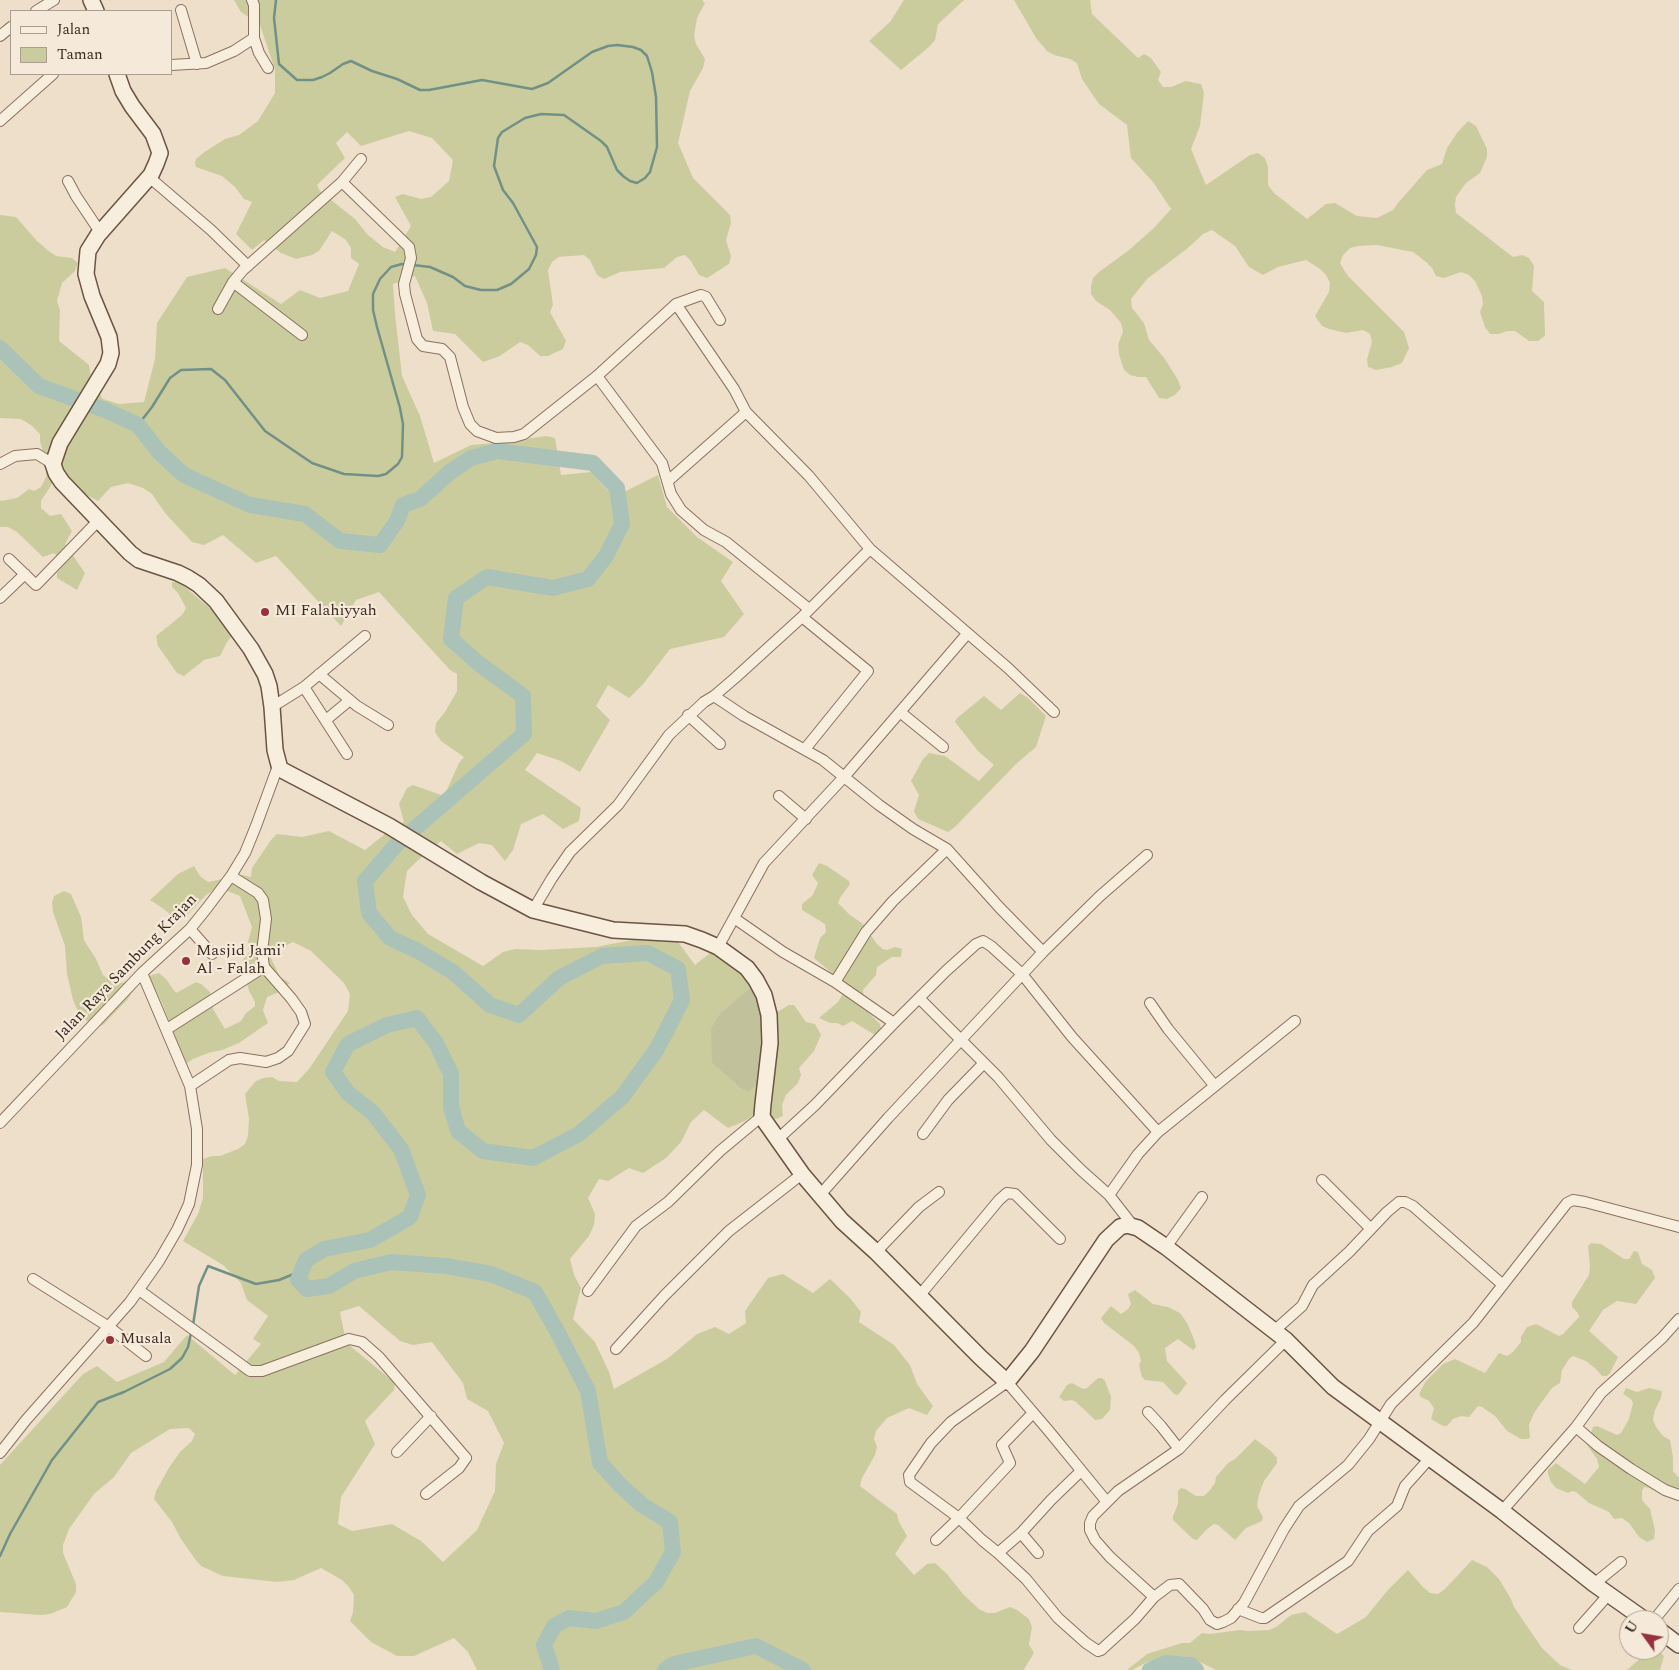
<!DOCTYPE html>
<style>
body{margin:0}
#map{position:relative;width:1679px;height:1670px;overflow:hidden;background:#eedfca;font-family:Spectral,serif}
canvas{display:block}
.legend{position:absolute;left:10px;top:10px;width:162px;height:65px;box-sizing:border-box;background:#f5eada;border:1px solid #ab9e90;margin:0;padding:6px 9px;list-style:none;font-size:15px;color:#3b2b22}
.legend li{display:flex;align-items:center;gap:10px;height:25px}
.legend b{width:25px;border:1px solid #ab9e90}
.north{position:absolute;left:1619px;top:1610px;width:50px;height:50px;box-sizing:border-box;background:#f5eada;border:1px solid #ab9e90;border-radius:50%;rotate:302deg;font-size:14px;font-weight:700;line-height:20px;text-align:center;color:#3b2b22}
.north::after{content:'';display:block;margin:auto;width:18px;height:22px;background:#97313c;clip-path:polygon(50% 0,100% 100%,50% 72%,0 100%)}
</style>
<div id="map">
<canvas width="1679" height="1670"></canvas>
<ul class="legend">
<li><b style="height:6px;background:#f8eede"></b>Jalan</li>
<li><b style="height:14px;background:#cbcc9e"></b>Taman</li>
</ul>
<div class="north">U</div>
</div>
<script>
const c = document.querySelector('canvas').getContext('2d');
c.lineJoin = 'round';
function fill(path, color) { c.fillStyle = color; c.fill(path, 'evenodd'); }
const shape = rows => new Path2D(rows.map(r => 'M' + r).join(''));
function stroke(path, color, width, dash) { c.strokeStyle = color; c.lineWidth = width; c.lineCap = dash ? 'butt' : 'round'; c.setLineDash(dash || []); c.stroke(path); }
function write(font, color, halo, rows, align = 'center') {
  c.font = font + ' Spectral,serif'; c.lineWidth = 4.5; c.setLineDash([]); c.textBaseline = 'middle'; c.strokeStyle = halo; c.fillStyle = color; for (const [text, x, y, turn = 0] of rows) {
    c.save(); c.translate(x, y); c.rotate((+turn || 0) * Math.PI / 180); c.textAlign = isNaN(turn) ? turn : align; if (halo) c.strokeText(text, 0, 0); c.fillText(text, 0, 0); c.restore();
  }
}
const green = shape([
 [234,0,702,0,705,3,697,18,694,36,696,44,705,59,703,68,690,91,678,143,693,178,730,215,731,223,726,240,731,256,729,264,707,278,699,275,691,261,685,255,677,257,664,268,620,272,604,279,597,275,590,260,584,255,559,257,552,262,548,270,553,305,550,312,566,341,563,349,548,356,540,356,528,345,520,342,500,356,483,362,455,334,433,331,427,303,415,276,393,284,395,314,402,376,420,416,434,463,471,445,505,442,546,436,555,438,561,475,591,472,608,491,626,491,658,475,667,507,697,537,733,562,721,581,744,614,724,637,670,649,644,683,629,698,608,685,596,706,610,720,580,772,561,761,537,753,525,770,581,808,579,821,563,829,543,814,521,824,513,850,505,861,492,845,479,843,457,854,441,841,416,862,407,871,403,897,412,915,428,934,483,966,503,952,515,949,540,950,596,947,632,940,678,942,695,965,710,953,720,956,744,977,751,987,720,1013,712,1029,712,1063,740,1088,748,1092,764,1011,779,1011,789,1005,794,1005,806,1022,815,1024,821,1035,814,1051,799,1068,801,1075,798,1083,786,1095,782,1105,783,1116,776,1119,757,1112,745,1121,728,1128,704,1110,691,1122,681,1142,666,1158,643,1173,629,1168,608,1181,599,1179,588,1198,595,1214,594,1225,589,1236,570,1259,574,1275,581,1288,573,1319,595,1342,609,1372,614,1389,667,1359,697,1334,715,1327,729,1334,746,1323,745,1311,768,1278,783,1274,813,1293,830,1279,850,1298,861,1312,859,1322,894,1345,910,1365,917,1384,933,1406,927,1415,909,1408,887,1418,876,1431,874,1439,877,1447,875,1455,862,1478,860,1486,897,1514,899,1522,907,1536,895,1554,914,1575,927,1564,935,1563,947,1574,963,1594,979,1609,987,1613,995,1613,1010,1607,1017,1610,1029,1619,1032,1627,1029,1644,1034,1653,1024,1669,1025,1670,477,1670,468,1652,454,1638,414,1656,397,1656,371,1642,350,1621,353,1612,354,1595,349,1587,342,1580,321,1568,294,1580,277,1582,223,1576,201,1566,195,1559,181,1539,172,1522,154,1499,156,1491,170,1466,180,1452,192,1441,195,1434,189,1428,170,1429,131,1453,114,1477,94,1494,69,1529,63,1545,63,1553,76,1584,76,1592,67,1607,50,1614,40,1615,0,1612,0,1465,83,1374,97,1366,117,1382,164,1362,187,1335,235,1375,261,1344,253,1339,268,1316,247,1300,241,1283,223,1265,183,1241,198,1214,203,1198,203,1159,212,1156,220,1156,238,1149,245,1144,248,1136,249,1119,245,1094,256,1081,263,1078,272,1077,279,1081,297,1082,309,1069,348,1011,350,994,344,983,311,951,293,942,269,954,280,977,290,983,277,993,267,997,263,1010,268,1023,239,1043,222,1050,208,1053,193,1059,186,1064,162,1003,149,976,159,973,166,979,176,993,196,982,201,984,210,992,213,1009,225,1029,241,1021,246,1013,255,1006,255,1002,249,991,246,979,248,971,242,961,249,952,248,942,252,927,240,896,217,887,205,896,187,915,175,919,164,909,150,900,178,874,194,866,200,876,208,882,242,875,251,877,252,868,271,840,277,834,302,837,329,831,365,850,385,834,404,822,399,804,407,788,413,785,444,796,459,763,464,757,441,741,435,732,436,723,445,712,457,691,457,674,450,670,379,592,356,600,341,626,276,556,256,563,223,535,204,545,192,542,165,513,152,494,143,488,128,483,111,487,98,501,83,493,62,476,52,484,41,501,41,508,50,516,61,514,72,531,65,544,85,573,77,590,57,578,57,573,64,564,54,553,43,557,17,532,8,527,0,527,0,500,1,501,17,498,29,489,34,491,41,487,46,477,47,467,40,441,40,434,31,425,21,419,0,418,0,215,16,217,37,241,50,252,56,256,72,258,78,263,75,271,62,283,57,301,60,310,59,341,89,365,91,379,103,399,119,404,144,402,155,359,157,323,187,277,225,268,281,304,300,290,320,298,348,291,359,264,351,258,351,248,346,240,332,231,319,251,312,255,296,259,281,253,264,240,252,250,236,234,252,202,244,199,235,187,222,176,196,167,195,163,196,159,203,153,225,139,239,135,258,121,275,93,275,70,260,25,241,12],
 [409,131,432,138,453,160,449,181,431,197,421,199,403,194,395,197,411,226,395,252,383,247,368,235,355,219,320,191,317,185,345,158,336,143,347,132,361,146],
 [359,1306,400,1341,413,1345,432,1342,463,1383,467,1399,488,1411,504,1443,496,1464,495,1491,477,1530,443,1562,421,1541,392,1524,352,1531,338,1524,341,1497,375,1444,365,1421,394,1390,395,1383,349,1345,344,1332,340,1312],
 [904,0,964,0,938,24,935,40,929,47,901,70,869,41,890,22],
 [1014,0,1090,0,1092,14,1138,58,1144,54,1151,58,1161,72,1158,80,1163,87,1171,87,1186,81,1201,84,1204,93,1200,126,1191,149,1206,185,1250,155,1258,153,1265,158,1268,167,1268,185,1274,193,1307,219,1326,204,1335,203,1357,216,1377,218,1393,210,1398,203,1427,170,1442,164,1447,148,1457,133,1468,121,1476,126,1487,149,1487,157,1480,173,1466,183,1456,197,1455,205,1456,213,1513,257,1522,255,1529,258,1534,266,1532,291,1544,302,1545,336,1538,341,1529,341,1515,331,1507,331,1499,334,1490,334,1485,327,1480,312,1483,304,1482,296,1475,281,1469,275,1461,272,1444,278,1436,276,1432,268,1426,262,1413,252,1377,245,1358,246,1350,248,1343,255,1340,263,1344,270,1349,277,1404,332,1409,348,1402,363,1392,367,1376,370,1368,367,1367,359,1372,342,1370,334,1363,330,1346,333,1329,329,1322,326,1315,316,1329,292,1330,283,1326,275,1320,269,1306,260,1278,267,1263,275,1249,267,1235,246,1212,230,1203,234,1188,248,1147,279,1131,299,1132,308,1144,323,1149,340,1165,359,1178,380,1181,388,1175,395,1167,399,1159,398,1146,377,1138,377,1130,375,1124,370,1119,354,1118,345,1123,331,1121,323,1110,310,1096,301,1091,294,1091,286,1093,278,1099,272,1129,250,1154,228,1171,209,1153,182,1131,158,1127,125,1099,104,1082,79,1077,63,1070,59,1054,55,1047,51,1036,38],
 [172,582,179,582,212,610,232,636,227,642,220,656,204,660,184,676,177,673,158,646,156,636,182,615,186,608,178,593,172,587],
 [1020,693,1028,698,1046,716,1036,747,1016,764,955,827,948,832,918,819,914,811,919,795,911,781,923,759,929,753,945,756,979,781,994,765,978,751,955,722,957,718,984,696,1001,710],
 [819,863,827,866,849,881,850,884,840,898,838,903,850,915,863,924,877,944,883,949,887,950,895,947,902,949,901,957,892,957,877,967,876,975,863,990,865,1009,880,1024,881,1029,875,1035,852,1021,843,1026,837,1023,830,1023,819,1018,838,1002,844,992,845,984,814,958,820,938,826,932,825,924,802,910,802,904,812,896,816,888,818,883,812,875],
 [64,891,71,894,81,917,84,940,96,959,103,975,113,983,121,983,127,981,132,986,133,991,128,999,104,1024,97,1028,80,1016,73,1000,67,974,65,946,53,912,52,903,54,896],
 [1591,1243,1601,1244,1624,1259,1629,1259,1634,1251,1638,1252,1642,1264,1652,1270,1655,1278,1636,1304,1617,1301,1603,1310,1589,1331,1618,1357,1610,1373,1607,1376,1602,1376,1596,1369,1586,1361,1573,1356,1569,1359,1562,1370,1560,1383,1552,1388,1534,1413,1529,1425,1530,1438,1526,1439,1521,1439,1507,1431,1495,1416,1482,1407,1478,1406,1469,1417,1461,1416,1453,1419,1447,1426,1443,1426,1431,1419,1434,1408,1429,1401,1421,1397,1419,1394,1426,1381,1443,1364,1455,1359,1485,1373,1499,1353,1507,1356,1513,1352,1521,1342,1521,1337,1527,1327,1536,1324,1559,1336,1563,1334,1579,1317,1578,1313,1572,1307,1572,1302,1589,1275,1590,1266,1588,1246],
 [1135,1290,1153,1304,1168,1307,1180,1313,1187,1323,1194,1339,1196,1347,1193,1350,1178,1339,1165,1348,1167,1361,1187,1383,1178,1395,1174,1394,1163,1382,1145,1380,1142,1377,1139,1365,1141,1361,1139,1353,1134,1346,1104,1323,1101,1318,1111,1306,1121,1314,1128,1309,1131,1304,1128,1294],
 [1098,1378,1102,1378,1105,1381,1111,1397,1110,1410,1102,1419,1095,1420,1076,1402,1072,1400,1064,1401,1059,1397,1067,1385,1072,1383,1083,1389,1087,1388],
 [1626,1388,1637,1392,1649,1388,1662,1391,1661,1398,1655,1410,1653,1419,1656,1427,1663,1436,1670,1440,1673,1457,1673,1471,1679,1478,1679,1499,1663,1496,1649,1488,1644,1487,1642,1491,1642,1500,1650,1509,1655,1530,1654,1539,1647,1542,1639,1537,1629,1523,1622,1518,1614,1519,1609,1512,1589,1503,1576,1492,1572,1491,1568,1493,1556,1488,1551,1482,1548,1474,1548,1470,1556,1463,1585,1484,1599,1467,1597,1459,1587,1445,1593,1427,1597,1426,1617,1435,1621,1433,1629,1419,1633,1403,1631,1399,1623,1394],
 [1255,1439,1272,1452,1277,1458,1277,1463,1264,1481,1259,1494,1257,1506,1263,1517,1262,1521,1246,1528,1235,1540,1218,1525,1214,1524,1206,1530,1197,1540,1193,1539,1173,1520,1173,1516,1178,1504,1178,1491,1181,1488,1185,1489,1196,1496,1204,1496,1210,1490,1215,1483,1216,1477,1228,1463,1235,1459],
 [1472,1560,1487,1567,1499,1579,1511,1599,1514,1607,1542,1648,1560,1665,1572,1670,1216,1670,1192,1658,1183,1656,1147,1662,1132,1670,1127,1670,1147,1654,1182,1643,1190,1643,1202,1633,1210,1634,1240,1630,1248,1631,1269,1630,1276,1627,1291,1615,1305,1612,1337,1634,1366,1617,1387,1591,1408,1570,1423,1587,1430,1593,1438,1594,1445,1589],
 [1650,1650,1658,1650,1664,1656,1660,1670,1627,1670]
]);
const cemetery = shape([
 [751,987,759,998,767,1034,758,1084,748,1092,740,1088,712,1063,711,1029,720,1013]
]);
const stream = shape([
 [276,0,274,18,279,64,297,80,313,80,322,77,330,73,343,64,351,61,372,71,397,79,420,90,429,90,482,80,532,89,548,83,592,52,608,46,617,45,633,47,641,50,647,56,652,72,656,97,657,147,650,172,645,178,637,183,630,181,623,176,617,170,607,147,601,141,564,115,541,114,525,118,502,132,498,138,494,166,503,190,513,203,537,247,536,255,529,269,511,284,497,290,481,290,465,286,453,277,430,267,413,265],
 [138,425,152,407,170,378,181,370,211,369,225,380,265,431,312,463,344,474,378,476,386,474,398,464,402,457,403,424,400,408,377,327,373,310,373,294,380,279,391,267,402,264,407,265],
 [193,1325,199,1286,208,1266,256,1284,279,1280,301,1271],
 [0,1556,10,1534,52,1460,98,1402,124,1392,170,1369,182,1358,188,1347,191,1333]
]);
const river = shape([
 [0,348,39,386,105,410,138,425,159,452,184,475,250,505,305,514,340,541,380,545,397,521,403,505,420,499,450,472,471,458,497,451,593,463,617,488,622,524,606,556,588,579,553,588,487,577,456,598,451,639,478,663,523,696,524,734,397,844,365,881,369,913,390,938,418,951,453,972,490,1005,519,1015,559,978,602,956,648,953,678,969,682,1000,657,1049,622,1097,579,1134,533,1158,483,1151,458,1131,451,1106,451,1074,436,1043,417,1018,387,1025,348,1044,333,1072,348,1093,373,1113,401,1149,418,1195,410,1217,370,1240,324,1249,306,1260,298,1280,307,1289,329,1286,354,1271,391,1262,446,1266,491,1274,535,1292,558,1333,588,1391,600,1463,620,1485,642,1505,670,1522,673,1552,656,1582,624,1612,596,1621,569,1618,554,1626,544,1645,552,1670],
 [665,1670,674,1664,756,1646,803,1670],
 [1150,1670,1166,1663,1191,1665,1196,1670]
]);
const minor = shape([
 [252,0,254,5,254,38,259,53,268,68],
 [181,10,197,64],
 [36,11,54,0],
 [0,36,11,27],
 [171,65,206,63,234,51,254,38],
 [0,121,53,74],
 [149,177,211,230,248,266],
 [68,181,76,196,100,232],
 [342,182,409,247,411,258,404,284,405,294,417,339,423,346,442,349,450,357,463,407,470,424,477,431,496,438,514,437,524,434,597,376,662,463,671,494,681,510,704,530,726,542,809,609],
 [233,282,302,335],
 [676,304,734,389,746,412,809,476,870,549,1008,668,1054,712],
 [218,309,233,282,243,270,342,182,361,159],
 [597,376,676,304,701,295,706,297,720,320],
 [0,464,15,456,37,454,53,464],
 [668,481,746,412],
 [9,559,36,585,98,521],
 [0,598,25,574],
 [802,617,868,671,805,749],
 [319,674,357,706,388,725],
 [304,687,365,636],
 [714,696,744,716,823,760,879,805,913,829,947,849,999,907,1043,952,888,1118,820,1195],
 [272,707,304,687,347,754],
 [900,712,943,747],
 [688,715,720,744],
 [326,720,350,700],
 [779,796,806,819],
 [533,910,552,878,570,852,618,805,669,735,704,702,714,696,735,678,802,617,870,549],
 [734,918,783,952,835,982,866,932,893,901,947,849],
 [190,929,212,954],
 [718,947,764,863,844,777,967,634],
 [1043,952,1100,896,1147,855],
 [835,982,894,1023],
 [919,998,998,1077,1051,1140,1081,1170,1109,1195,1138,1154,1158,1132,1295,1021],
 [1150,1003,1168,1029,1214,1085],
 [167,1029,264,967],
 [190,1086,229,1060,240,1058,266,1062,278,1058,288,1051,305,1024,301,1012,291,998,264,967,262,952,266,919,263,900,258,893,231,876],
 [0,1123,142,973,190,929,207,908,231,876,245,853,256,826,278,766],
 [923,1134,948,1100,984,1063],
 [778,1139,815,1105,894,1023,946,971,976,944,983,941,991,946,1022,974,1072,1037,1158,1132],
 [1322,1180,1371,1229],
 [1109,1195,1134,1227],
 [1166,1247,1202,1197],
 [876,1252,919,1207,939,1192],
 [33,1279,109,1327,146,1356],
 [139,1290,250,1371,262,1371,349,1339,362,1342,379,1357,466,1458,459,1468,426,1494],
 [588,1291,636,1226,668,1202,720,1151,762,1116],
 [920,1295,999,1200,1007,1193,1015,1194,1060,1239],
 [1679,1319,1662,1338,1601,1393,1576,1427,1598,1446,1631,1469,1665,1490,1679,1495],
 [1274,1331,1302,1306,1313,1285,1349,1252,1387,1212,1399,1202,1405,1202,1413,1206,1503,1285],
 [616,1349,665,1295,729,1231,802,1174],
 [1148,1412,1161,1426,1179,1449],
 [397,1452,431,1416],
 [0,1453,26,1420,130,1302,159,1261,177,1230,189,1204,197,1165,197,1129,190,1086,142,973],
 [1107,1502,1118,1491,1179,1449,1225,1400,1286,1340],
 [1502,1511,1576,1427],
 [1021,1533,998,1553,982,1540,959,1518,1010,1463,1002,1445,1033,1413],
 [936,1540,959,1518,910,1482,909,1475,931,1443,951,1422,1007,1382,1048,1430,1107,1502,1093,1516,1090,1523,1090,1530,1095,1540,1110,1557,1154,1597,1170,1585,1179,1584,1203,1609,1210,1620,1217,1624,1223,1622,1231,1618,1244,1603,1284,1529,1299,1506,1348,1465,1369,1439,1391,1404,1473,1323,1567,1203,1573,1200,1585,1202,1679,1227],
 [998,1553,1026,1579,1058,1618,1086,1643,1098,1651,1101,1650,1135,1619,1154,1597],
 [1038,1553,1021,1533,1051,1500,1081,1471],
 [1594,1584,1621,1562],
 [1238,1609,1261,1618,1265,1618,1348,1561,1368,1531,1397,1506,1405,1486,1430,1458],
 [1654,1620,1679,1589],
 [1579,1628,1609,1594]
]);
const secondary = shape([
 [91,0,96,11],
 [117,74,123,91,132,106,153,134,160,153,156,164,151,175,98,235,88,251,86,274,92,296,109,337,111,353,108,364,60,443,53,464,56,473,62,482,130,553,139,560,178,573,188,578,199,585,216,601,251,649,265,674,269,686,272,707,275,750,280,769,389,826,481,882,533,910,613,930,685,934,702,940,718,947,747,968,756,980,764,995,769,1015,770,1043,763,1104,762,1116,764,1120,802,1174,842,1221,876,1252,980,1357,1007,1382,1032,1351,1106,1240,1120,1227,1127,1225,1138,1228,1166,1247,1286,1340,1333,1387,1502,1511,1594,1584,1645,1620],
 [1659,1630,1679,1645]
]);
const markers = [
 [265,612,5,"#97313c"],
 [186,961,5,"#97313c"],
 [110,1340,5,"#97313c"]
];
const poiNames = [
 ["MI Falahiyyah",275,612],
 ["Masjid Jami'",196,952],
 ["Al - Falah",196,970],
 ["Musala",120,1340]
];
const streetNames = [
 ["Jalan Raya Sambung Krajan",127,968,-46]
];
fill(green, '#cbcc9e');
fill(cemetery, '#c1c29c');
stroke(stream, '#719186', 2.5);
stroke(river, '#abc2b9', 16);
stroke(minor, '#8a715f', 12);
stroke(secondary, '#6c5342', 18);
stroke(minor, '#f8eede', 10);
stroke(secondary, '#f8eede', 15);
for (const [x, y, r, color] of markers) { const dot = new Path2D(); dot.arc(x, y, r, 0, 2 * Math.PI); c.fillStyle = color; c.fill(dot); stroke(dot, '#f5eada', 2); }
write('16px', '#3b2b22', '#f5eada', poiNames, 'left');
write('16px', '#3b2b22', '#f5eada', streetNames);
</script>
